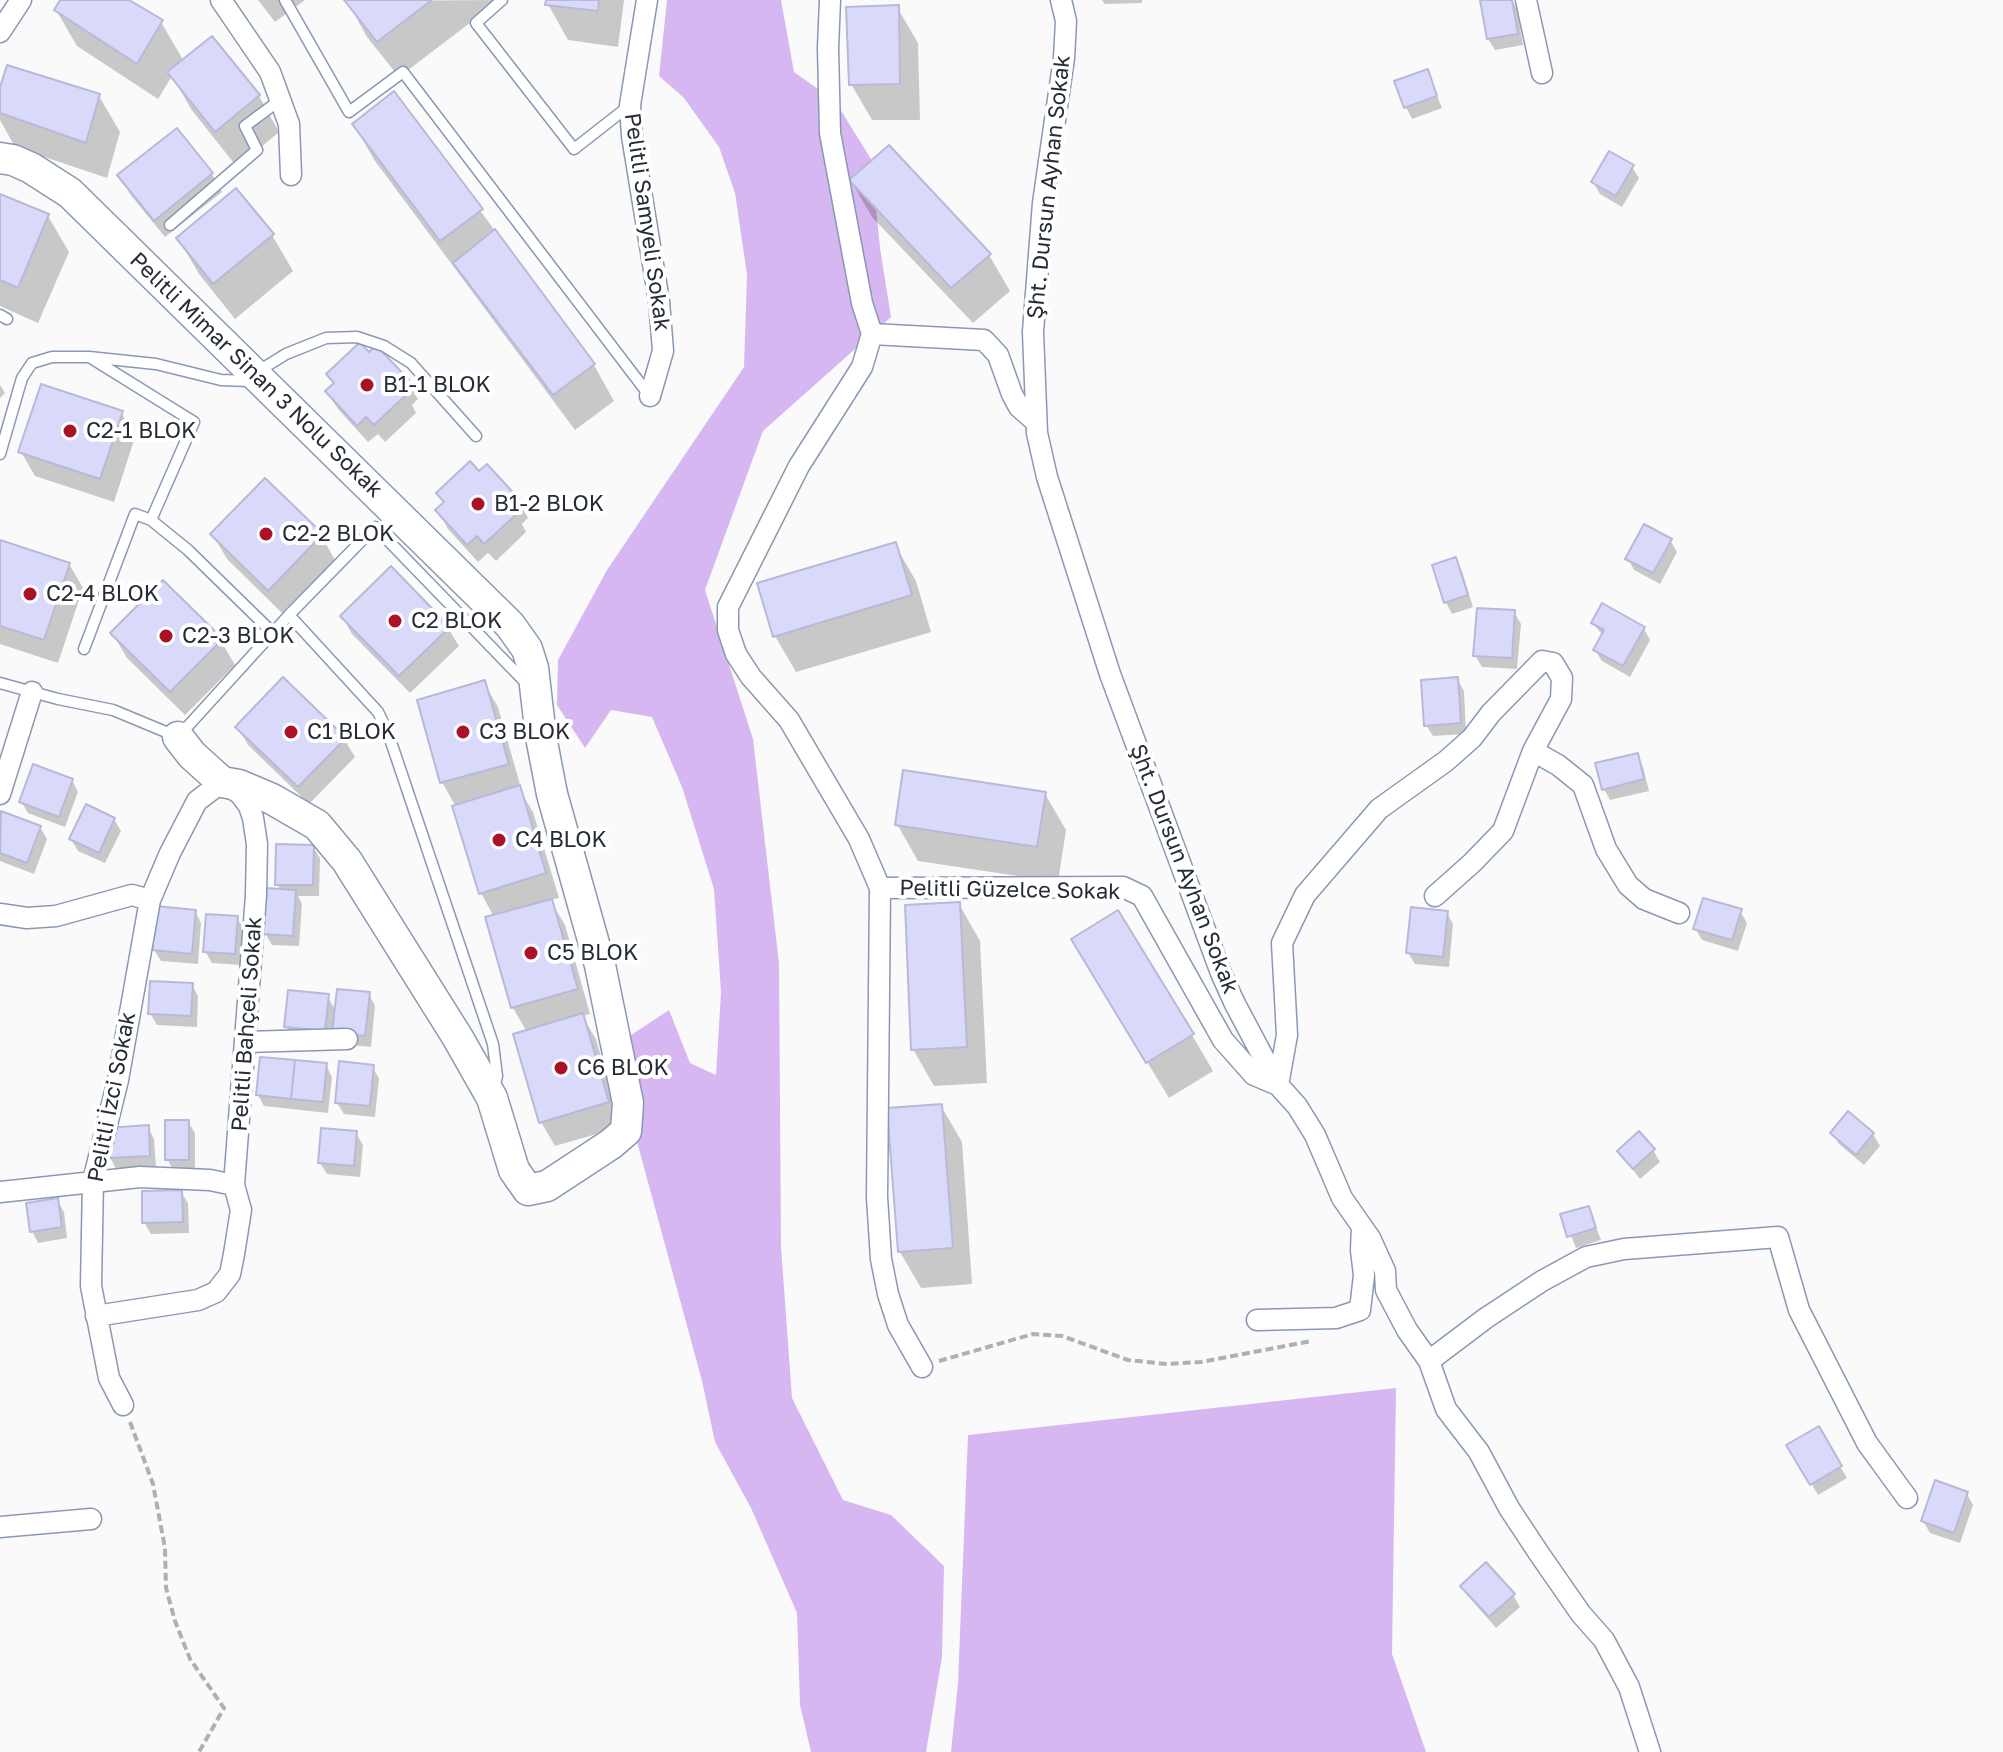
<!DOCTYPE html>
<meta charset="utf-8">
<style>
body{margin:0}
canvas{display:block;background:#fafafa}
</style>
<canvas width="2003" height="1752"></canvas>
<script>
const c = document.querySelector('canvas').getContext('2d');
c.lineJoin = 'round';
function fill(path, color) { c.fillStyle = color; c.fill(path, 'evenodd'); }
const shape = rows => new Path2D(rows.map(r => 'M' + r).join(''));
function stroke(path, color, width, dash) { c.strokeStyle = color; c.lineWidth = width; c.lineCap = dash ? 'butt' : 'round'; c.setLineDash(dash || []); c.stroke(path); }
function write(font, color, halo, rows, align = 'center') {
  c.font = font + ' "Golos Text",sans-serif'; c.lineWidth = 8; c.setLineDash([]); c.textBaseline = 'middle'; c.strokeStyle = halo; c.fillStyle = color; for (const [text, x, y, turn = 0] of rows) {
    c.save(); c.translate(x, y); c.rotate((+turn || 0) * Math.PI / 180); c.textAlign = isNaN(turn) ? turn : align; if (halo) c.strokeText(text, 0, 0); c.fillText(text, 0, 0); c.restore();
  }
}
const forest = shape([
 [667,0,781,0,794,72,835,101,871,159,880,248,891,317,763,431,705,590,753,739,779,963,781,1247,792,1398,843,1500,891,1515,944,1566,942,1657,926,1752,811,1752,800,1705,797,1613,751,1508,715,1442,702,1381,633,1127,628,1037,669,1010,690,1063,716,1075,721,992,714,889,682,787,652,717,611,710,585,748,557,705,558,660,607,570,744,367,747,275,735,193,719,147,684,98,659,76],
 [1396,1388,1392,1654,1426,1752,951,1752,958,1683,968,1435]
]);
const shadow = shape([
 [63,0,126,0,161,22,182,58,178,66,259,96,279,132,237,167,191,109,172,76,158,99,77,46,56,10],
 [258,0,305,0,275,22],
 [500,0,399,77,367,37,347,1],
 [548,0,624,0,618,47,568,40,548,4],
 [1102,0,1142,0,1142,3,1105,4],
 [1494,0,1512,0,1517,9,1523,45,1495,50,1488,39],
 [897,7,918,43,920,120,872,120,851,84],
 [1427,71,1442,108,1412,119,1406,107],
 [0,93,99,96,120,132,107,178,15,147,0,120],
 [394,94,594,365,614,401,575,430,375,161,354,125],
 [1632,167,1639,178,1622,207,1600,194,1593,182],
 [212,174,222,192,165,237,130,194,120,176],
 [851,181,989,255,1010,291,973,323,872,217],
 [0,196,48,216,69,252,38,323,0,306],
 [272,235,293,271,235,319,199,274,178,238],
 [328,374,407,381,418,399,412,405,416,413,385,442,378,434,368,442,338,409,327,392,334,385],
 [0,385,5,393,0,398],
 [121,412,135,437,114,502,35,476,21,452],
 [486,466,518,500,528,518,522,524,526,532,496,561,488,553,478,562,448,529,438,511,445,504,439,494,479,474],
 [213,535,321,535,335,560,282,613,227,559],
 [1670,540,1677,552,1660,584,1634,570,1628,559],
 [0,542,69,564,83,588,58,663,0,644],
 [895,545,916,581,931,632,796,672,775,636],
 [1455,560,1462,571,1473,607,1452,614,1446,602],
 [1514,612,1521,624,1517,669,1482,667,1475,655],
 [342,616,448,628,459,646,410,693,352,634],
 [1593,623,1644,629,1650,640,1630,677,1602,661,1595,650,1603,636],
 [113,634,221,641,235,665,185,715,127,658],
 [1457,679,1464,691,1466,734,1433,736,1426,725],
 [484,683,498,707,521,788,519,789,533,812,559,898,550,900,565,925,590,1014,582,1016,596,1039,621,1127,555,1146,541,1122,527,1032,513,1008,488,919,494,917,481,893,456,807,442,782],
 [238,727,344,739,355,757,309,804,248,745],
 [1637,755,1643,767,1649,791,1610,800,1604,789],
 [72,780,78,792,65,827,28,813,21,801],
 [1045,794,1066,830,1058,882,918,861,897,824],
 [3,813,40,827,47,839,34,874,0,861,0,820],
 [114,819,121,831,105,863,78,851,71,839],
 [313,847,320,858,319,896,298,896,302,904,299,946,272,945,265,933,281,891,277,884],
 [959,904,980,941,987,1083,934,1086,913,1049],
 [195,911,201,923,198,964,161,961,154,950],
 [1740,911,1747,923,1738,951,1702,940,1695,928],
 [1447,913,1453,924,1449,967,1415,964,1408,953],
 [237,918,244,929,241,965,212,963,205,951],
 [1095,976,1192,1035,1213,1071,1169,1098],
 [192,985,198,996,197,1027,157,1025,150,1013],
 [369,994,375,1006,371,1047,341,1044,332,1029,331,1041,293,1038,286,1026,327,996,336,1011],
 [326,1065,332,1077,328,1113,264,1106,258,1095],
 [372,1067,379,1078,375,1117,344,1114,337,1103],
 [941,1106,962,1142,972,1284,921,1288,900,1252],
 [1848,1114,1873,1134,1880,1146,1864,1165,1839,1144,1832,1133],
 [188,1122,195,1133,195,1171,174,1171,167,1159],
 [148,1127,154,1139,156,1167,116,1169,110,1157],
 [356,1133,363,1145,360,1177,327,1174,320,1163],
 [1653,1150,1660,1162,1640,1179,1619,1152],
 [181,1192,188,1203,189,1233,151,1234,144,1222],
 [57,1200,64,1212,67,1238,38,1243,32,1231],
 [1588,1208,1601,1240,1576,1248,1563,1216],
 [1818,1429,1847,1478,1818,1495,1789,1446],
 [1967,1494,1973,1505,1960,1543,1930,1533,1923,1521],
 [1462,1586,1513,1595,1520,1607,1496,1628,1469,1597]
]);
const building = shape([
 [60,0,129,0,163,20,137,64,54,10,60,0],
 [344,0,432,0,377,42,344,0],
 [546,0,599,0,598,11,545,5,546,0],
 [1480,0,1512,0,1518,34,1487,39,1480,0],
 [899,5,900,84,849,85,846,7,899,5],
 [212,36,260,95,215,132,167,72,212,36],
 [7,65,100,94,86,143,0,113,0,87,7,65],
 [1428,69,1437,96,1404,108,1394,81,1428,69],
 [394,91,483,209,440,241,352,124,394,91],
 [177,128,213,173,154,221,117,175,177,128],
 [889,145,991,254,951,288,849,180,889,145],
 [1609,151,1634,165,1616,196,1591,182,1609,151],
 [236,188,274,234,213,284,176,238,236,188],
 [0,194,49,214,18,288,0,280,0,194],
 [495,229,595,364,553,395,453,263,495,229],
 [360,342,369,352,376,345,409,380,401,388,407,394,374,425,366,417,357,426,325,391,334,383,326,374,360,342],
 [41,384,123,411,100,479,18,452,41,384],
 [470,461,479,471,487,464,519,499,511,506,518,513,484,544,477,536,467,545,435,510,444,502,436,493,470,461],
 [265,478,323,534,268,591,210,534,265,478],
 [1644,524,1672,539,1653,573,1625,559,1644,524],
 [0,540,70,563,44,640,0,626,0,540],
 [896,542,912,595,773,637,757,583,896,542],
 [1456,557,1468,595,1444,603,1432,565,1456,557],
 [391,566,450,627,399,676,340,616,391,566],
 [163,580,223,639,170,692,110,633,163,580],
 [1602,603,1645,627,1623,666,1593,650,1604,630,1591,623,1602,603],
 [1477,608,1515,610,1512,658,1473,656,1477,608],
 [283,677,346,738,298,787,235,727,283,677],
 [1458,677,1461,723,1424,726,1421,680,1458,677],
 [485,680,509,764,440,783,417,700,485,680],
 [1638,753,1644,779,1602,790,1595,763,1638,753],
 [33,764,73,779,59,817,19,802,33,764],
 [903,770,1046,792,1037,847,895,825,903,770],
 [520,785,546,873,479,894,452,806,520,785],
 [86,804,115,818,99,853,69,839,86,804],
 [1,811,41,826,27,863,0,853,1,811],
 [276,844,314,845,313,885,275,885,276,844],
 [266,888,296,890,293,936,263,934,266,888],
 [1703,898,1742,909,1732,940,1693,929,1703,898],
 [552,899,578,989,511,1008,485,917,552,899],
 [960,902,967,1047,911,1050,905,905,960,902],
 [156,906,196,910,192,954,152,950,156,906],
 [1411,907,1448,911,1443,957,1406,953,1411,907],
 [1118,910,1194,1034,1146,1063,1071,939,1118,910],
 [206,914,238,916,235,954,203,952,206,914],
 [150,981,193,983,191,1016,148,1014,150,981],
 [337,989,370,992,365,1036,332,1032,337,989],
 [288,990,329,994,325,1031,284,1027,288,990],
 [583,1013,609,1102,539,1123,513,1034,583,1013],
 [260,1057,295,1060,291,1099,256,1095,260,1057],
 [295,1060,327,1063,323,1102,291,1099,295,1060],
 [339,1061,374,1065,370,1106,335,1103,339,1061],
 [942,1104,953,1248,898,1252,887,1108,942,1104],
 [1848,1111,1874,1133,1856,1155,1830,1133,1848,1111],
 [165,1120,189,1120,189,1160,165,1160,165,1120],
 [149,1125,150,1156,108,1158,106,1128,149,1125],
 [321,1128,357,1131,354,1166,318,1163,321,1128],
 [1639,1131,1655,1149,1633,1169,1617,1151,1639,1131],
 [182,1190,183,1222,142,1223,142,1191,182,1190],
 [58,1198,62,1227,30,1232,26,1203,58,1198],
 [1589,1206,1596,1228,1567,1237,1560,1214,1589,1206],
 [1819,1426,1842,1466,1810,1485,1786,1445,1819,1426],
 [1935,1480,1968,1492,1954,1533,1921,1521,1935,1480],
 [1486,1562,1515,1594,1489,1617,1460,1586,1486,1562]
]);
const path = shape([
 [939,1361,1033,1334,1062,1336,1128,1360,1167,1364,1201,1362,1311,1341],
 [130,1422,153,1484,165,1548,166,1588,175,1621,190,1659,224,1708,199,1752]
]);
const lane = shape([
 [285,0,349,112,403,72,649,395],
 [502,0,476,23,574,149,629,106],
 [170,225,257,150,245,126,280,100],
 [0,315,7,319],
 [91,358,194,422,151,520],
 [257,372,286,354,326,338,357,337,384,346,411,363,476,436],
 [0,454,22,378,32,363,52,357,89,357,156,364,221,380,250,381],
 [289,615,378,712,388,733,493,1044,497,1076,494,1088],
 [84,649,135,514,151,520,188,550,273,633],
 [0,683,58,699,113,710,178,737,289,615,375,527,527,684]
]);
const street = shape([
 [221,0,270,72,289,124,291,175],
 [647,0,630,105,632,136,659,301,663,351,650,396],
 [830,0,828,48,830,133,862,303,872,334],
 [1061,0,1066,21,1064,58,1043,203,1033,332,1037,433,1047,477,1110,674,1221,973,1234,1002,1278,1085,1297,1106,1315,1135,1342,1198,1370,1238,1385,1271,1386,1290,1407,1330,1429,1361,1446,1409,1479,1452,1509,1508,1538,1552,1581,1614,1604,1640,1629,1687,1650,1752],
 [1526,0,1542,73],
 [0,32,21,0],
 [872,334,862,367,799,466,728,607,728,630,736,654,751,677,789,720,859,839,880,888],
 [872,334,984,340,998,355,1012,394,1019,407,1036,422],
 [1533,751,1558,765,1583,785,1606,849,1628,885,1644,899,1679,913],
 [0,794,32,692],
 [0,914,27,918,56,916,132,895,150,900,118,1080,93,1181,91,1286,109,1378,123,1405],
 [246,1042,347,1039],
 [0,1192,140,1177,210,1180,234,1185,256,895,257,844,253,818,249,806,240,794,222,782,197,801,170,853,150,900],
 [96,1316,198,1300,216,1292,230,1274,234,1254,241,1210,234,1185],
 [1257,1320,1336,1318,1360,1310,1364,1275,1361,1250,1362,1227],
 [1429,1361,1486,1318,1542,1281,1586,1257,1624,1249,1778,1237,1799,1310,1867,1443,1907,1498],
 [922,1367,898,1325,888,1294,881,1259,877,1197,880,888,1123,887,1142,896,1223,1040,1254,1075,1278,1085,1287,1035,1282,943,1305,895,1379,809,1446,761,1472,738,1491,713,1542,661,1553,663,1562,678,1561,699,1533,751,1503,831,1472,863,1435,896],
 [0,1527,91,1519]
]);
const secondary = shape([
 [0,158,13,160,31,168,70,193,510,625,527,649,533,668,541,737,552,794,600,965,628,1103,626,1131,611,1144,547,1186,528,1190,514,1170,492,1098,458,1038,347,861,317,825,272,799,239,785,222,782,192,755,178,737]
]);
const markers = [
 [367,385,8,"#a91227"],
 [70,431,8,"#a91227"],
 [478,504,8,"#a91227"],
 [266,534,8,"#a91227"],
 [30,594,8,"#a91227"],
 [395,621,8,"#a91227"],
 [166,636,8,"#a91227"],
 [291,732,8,"#a91227"],
 [463,732,8,"#a91227"],
 [499,840,8,"#a91227"],
 [531,953,8,"#a91227"],
 [561,1068,8,"#a91227"]
];
const streetNames = [
 ["Şht. Dursun Ayhan Sokak",1049,187,-84],
 ["Pelitli Samyeli Sokak",647,222,82],
 ["Pelitli Mimar Sinan 3 Nolu Sokak",256,375,44],
 ["Şht. Dursun Ayhan Sokak",1184,869,69],
 ["Pelitli Güzelce Sokak",1010,890,1],
 ["Pelitli Bahçeli Sokak",247,1024,-86],
 ["Pelitli İzci Sokak",112,1097,-79]
];
const poiNames = [
 ["B1-1 BLOK",383,385],
 ["C2-1 BLOK",86,431],
 ["B1-2 BLOK",494,504],
 ["C2-2 BLOK",282,534],
 ["C2-4 BLOK",46,594],
 ["C2 BLOK",411,621],
 ["C2-3 BLOK",182,636],
 ["C1 BLOK",307,732],
 ["C3 BLOK",479,732],
 ["C4 BLOK",515,840],
 ["C5 BLOK",547,953],
 ["C6 BLOK",577,1068]
];
fill(forest, '#d7b7f1');
fill(shadow, '#0003');
fill(building, '#d9d9f9');
stroke(building, '#b9b8d8', 2);
stroke(lane, '#8999b4', 13);
stroke(street, '#8999b4', 23);
stroke(secondary, '#8999b4', 33);
stroke(path, '#aeb0b4', 4, [8, 4]);
stroke(lane, '#fff', 10);
stroke(street, '#fff', 20);
stroke(secondary, '#fff', 30);
for (const [x, y, r, color] of markers) { const dot = new Path2D(); dot.arc(x, y, r, 0, 2 * Math.PI); c.fillStyle = color; c.fill(dot); stroke(dot, '#fff', 3); }
write('22px', '#262c37', '#fff', streetNames);
write('22px', '#262c37', '#fff', poiNames, 'left');
</script>
